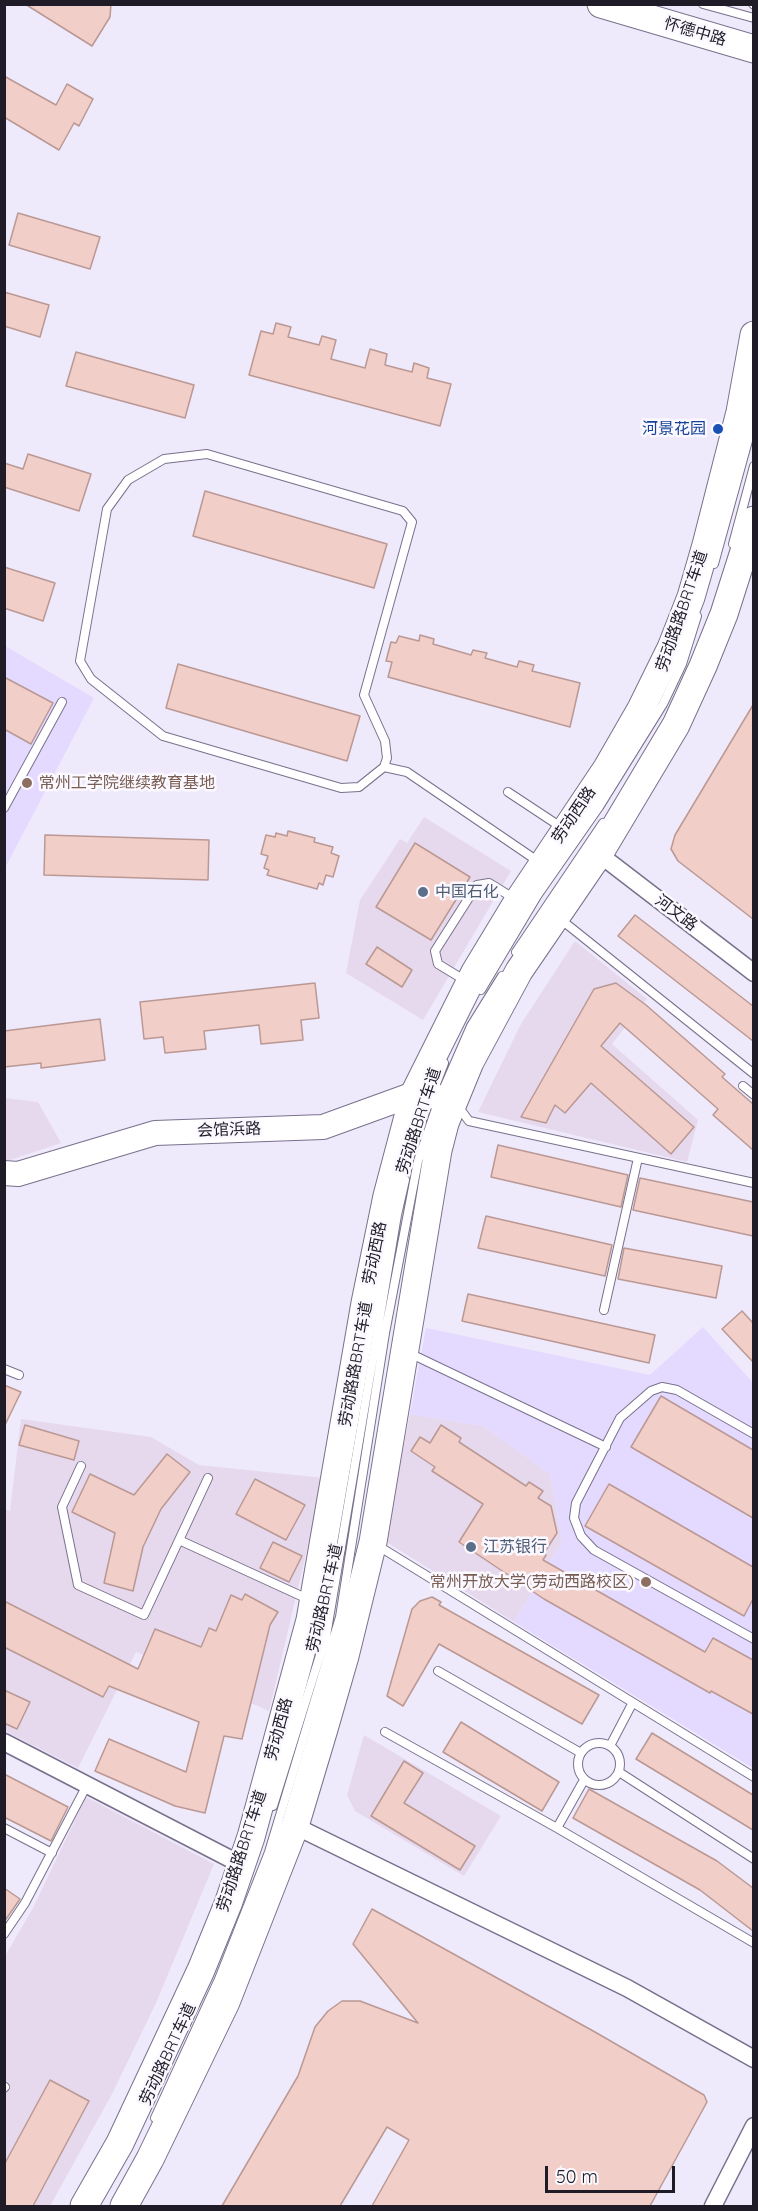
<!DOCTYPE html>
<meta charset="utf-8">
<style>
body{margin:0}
#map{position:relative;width:758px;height:2211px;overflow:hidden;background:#efe9fc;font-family:Quicksand,sans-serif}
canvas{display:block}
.frame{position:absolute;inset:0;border:6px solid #1f1c27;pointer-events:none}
.scale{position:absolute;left:545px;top:2166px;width:130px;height:27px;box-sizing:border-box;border:3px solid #1f1c27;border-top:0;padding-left:8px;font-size:18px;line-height:21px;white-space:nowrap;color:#1f1c27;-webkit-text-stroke:4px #fbf9ff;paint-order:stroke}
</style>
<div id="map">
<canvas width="758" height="2211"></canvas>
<div class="frame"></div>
<div class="scale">50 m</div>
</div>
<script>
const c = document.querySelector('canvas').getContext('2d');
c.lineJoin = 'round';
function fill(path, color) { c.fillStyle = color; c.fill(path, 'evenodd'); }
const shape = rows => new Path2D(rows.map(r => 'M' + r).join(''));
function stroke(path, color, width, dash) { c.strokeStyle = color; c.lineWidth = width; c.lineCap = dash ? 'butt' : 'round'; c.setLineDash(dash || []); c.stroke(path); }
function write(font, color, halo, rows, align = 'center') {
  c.font = font + ' Quicksand,"Noto Sans SC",sans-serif'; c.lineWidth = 5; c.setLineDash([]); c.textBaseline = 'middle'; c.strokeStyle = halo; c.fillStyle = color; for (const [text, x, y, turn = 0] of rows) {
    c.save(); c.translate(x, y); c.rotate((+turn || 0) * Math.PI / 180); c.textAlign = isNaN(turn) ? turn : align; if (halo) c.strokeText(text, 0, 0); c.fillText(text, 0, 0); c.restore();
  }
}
const commercial = shape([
 [424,817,511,871,423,1020,346,973,360,900,400,839,407,843],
 [575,941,647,999,612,1044,698,1120,687,1162,478,1112,521,1024],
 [5,1098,38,1102,61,1143,10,1160,5,1160],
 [410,1414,483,1426,550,1474,562,1542,514,1622,385,1541],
 [21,1419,151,1437,199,1465,324,1478,269,1711,136,1652,78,1768,5,1731,4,1509,10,1511],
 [364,1735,501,1816,464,1876,355,1811,347,1795],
 [86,1797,214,1864,156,2003,112,2094,50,2206,5,2206,5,1956,33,1908]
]);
const built = shape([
 [5,646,94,698,5,868],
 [703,1327,753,1383,753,1768,514,1622,562,1542,550,1474,483,1426,410,1414,426,1328,650,1375]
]);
const building = shape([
 [25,4,111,4,110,17,92,46,25,4],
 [4,76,56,105,67,84,93,99,79,126,74,123,59,150,4,117,4,76],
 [18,213,100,237,90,269,9,245,18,213],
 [4,292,49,305,40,337,4,326,4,292],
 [276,323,291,327,288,337,319,345,322,336,336,340,331,359,365,368,370,349,387,354,385,365,412,372,414,363,429,368,427,378,451,384,440,426,249,375,261,331,273,334,276,323],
 [76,352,194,385,185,418,66,386,76,352],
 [28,454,91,474,79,511,4,487,4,463,23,469,28,454],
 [205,491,387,544,374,588,193,536,205,491],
 [4,567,55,583,43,621,4,608,4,567],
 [420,635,434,639,433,644,471,655,473,650,487,653,485,658,517,667,519,661,534,665,532,671,580,683,570,727,388,677,392,662,386,661,391,642,396,643,399,636,419,641,420,635],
 [178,664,360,716,347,761,166,708,178,664],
 [4,677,53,703,31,744,4,729,4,677],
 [753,705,753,919,678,861,671,849,675,835,753,705],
 [288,831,315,838,314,842,333,847,331,853,339,856,333,877,326,875,323,885,319,883,317,889,267,875,269,870,264,868,268,856,261,854,266,835,275,837,276,833,287,836,288,831],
 [45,835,209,840,208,880,44,875,45,835],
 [415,843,470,877,431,940,376,907,415,843],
 [635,915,753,1006,753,1041,618,936,635,915],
 [377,947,412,970,402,987,366,964,377,947],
 [315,983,319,1018,301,1020,303,1040,261,1044,259,1025,204,1031,206,1049,165,1053,163,1037,144,1039,140,1002,315,983],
 [616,983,646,1005,725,1074,722,1077,753,1104,753,1150,713,1115,718,1109,620,1023,601,1046,694,1127,671,1154,591,1083,565,1113,555,1105,546,1123,521,1117,594,989,616,983],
 [100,1019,105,1060,41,1068,41,1063,4,1067,4,1031,100,1019],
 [498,1145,628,1175,621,1207,491,1177,498,1145],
 [640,1178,753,1202,753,1236,633,1210,640,1178],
 [486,1216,612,1245,605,1276,478,1248,486,1216],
 [624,1248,722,1266,716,1298,618,1279,624,1248],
 [468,1294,655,1335,649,1363,462,1321,468,1294],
 [742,1311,753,1323,753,1362,722,1329,742,1311],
 [4,1385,21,1392,4,1427,4,1385],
 [661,1396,753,1450,753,1518,631,1447,661,1396],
 [25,1425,79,1441,74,1460,19,1445,25,1425],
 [441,1425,461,1438,459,1442,526,1486,529,1482,543,1491,538,1498,551,1506,557,1533,544,1553,546,1555,543,1560,705,1652,713,1638,753,1660,753,1714,711,1691,710,1693,544,1599,459,1542,483,1504,432,1471,435,1467,411,1451,420,1437,430,1443,441,1425],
 [167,1454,190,1472,161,1509,143,1547,133,1591,104,1583,115,1533,72,1512,90,1474,134,1495,167,1454],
 [255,1479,305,1505,286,1540,236,1514,255,1479],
 [609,1484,753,1567,753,1599,744,1616,585,1526,609,1484],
 [273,1542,302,1556,289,1582,260,1568,273,1542],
 [245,1594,278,1612,270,1625,242,1739,224,1736,205,1813,175,1806,95,1771,109,1739,186,1772,199,1722,109,1686,103,1697,4,1647,4,1601,138,1669,155,1629,201,1647,209,1628,216,1631,231,1595,242,1600,245,1594],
 [432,1597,441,1602,439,1605,599,1695,582,1724,439,1644,403,1706,387,1696,412,1609,420,1601,432,1597],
 [4,1690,30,1702,17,1729,4,1723,4,1690],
 [461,1722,559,1782,542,1811,443,1752,461,1722],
 [652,1733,753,1795,753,1830,636,1759,652,1733],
 [404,1761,423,1773,404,1803,475,1846,460,1870,371,1816,404,1761],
 [4,1774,68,1807,51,1841,4,1817,4,1774],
 [589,1789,717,1861,753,1888,753,1931,700,1890,573,1818,589,1789],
 [4,1888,20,1899,4,1922,4,1888],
 [372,1909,595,2032,704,2095,707,2102,650,2206,372,2206,409,2140,387,2127,340,2206,222,2206,298,2076,315,2027,328,2011,342,2001,360,2001,418,2023,353,1944,372,1909],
 [50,2080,89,2101,33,2206,4,2206,4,2165,50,2080]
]);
const lane = shape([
 [703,4,754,18],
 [753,4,754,5],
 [733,544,754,466],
 [714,564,754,419],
 [384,767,387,758,385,741,364,695,412,522,403,511,207,454,164,459,128,480,107,509,80,661,91,679,163,736,341,788,359,787,384,767,407,772,539,862],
 [508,792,564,829],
 [4,808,62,702],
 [559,918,754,1074],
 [516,952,603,823],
 [466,981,438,964,435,951,477,885,489,883,515,899],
 [481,990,537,896,599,807,663,704,682,664,697,616],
 [743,1086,754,1095],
 [457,1105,469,1121,754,1183],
 [415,1138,444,1063],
 [604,1310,638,1158],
 [407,1352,606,1447],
 [4,1369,19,1375],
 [754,1434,677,1390,662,1387,651,1391,620,1418,576,1503,574,1518,581,1536,594,1550,754,1639],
 [81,1466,62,1507,78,1585,144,1615,208,1478],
 [179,1540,310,1600],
 [375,1544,754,1777],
 [438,1671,581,1753],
 [385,1732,557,1828,754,1943],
 '578 1764a21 21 0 1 1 42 0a21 21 0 1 1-42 0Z',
 [610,1746,632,1704],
 [619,1772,754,1859],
 [273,1806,326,1636,397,1215,405,1180],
 [4,1828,52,1853],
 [557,1828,584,1780],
 [4,1934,25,1903,87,1785],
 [4,2088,5,2087],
 [155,2118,219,1979,269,1852,340,1617,385,1333,418,1161,440,1097,471,1026,502,976]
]);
const street = shape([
 [599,854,754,973],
 [4,1742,242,1865],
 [295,1826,627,1988,754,2059],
 [713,2206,754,2126]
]);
const secondary = shape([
 [4,1173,18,1174,155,1133,323,1127,414,1094,454,1099]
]);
const primary = shape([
 [601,4,754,49],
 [84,2206,120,2143,201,1970,228,1904,251,1837,310,1620,365,1303,387,1196,414,1094,475,972,518,901,607,768,641,709,671,648,691,597,706,545,740,412,754,335],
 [124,2206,150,2159,226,2002,295,1826,324,1729,345,1656,373,1542,438,1150,445,1123,470,1062,519,971,599,854,676,725,703,666,724,614,754,520]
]);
const markers = [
 [718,429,6,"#1a4fb4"],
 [27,783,6,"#8d6e63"],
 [423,892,6,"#5c6f8a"],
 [471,1547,6,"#5c6f8a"],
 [646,1582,6,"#8d6e63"]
];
const streetNames = [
 ["怀德中路",695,32,16],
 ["劳动路路BRT车道",682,611,-71],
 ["劳动西路",574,815,-56],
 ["河文路",676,913,37],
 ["劳动路BRT车道",419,1121,-72],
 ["会馆浜路",229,1130,-2],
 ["劳动西路",375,1253,-79],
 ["劳动路路BRT车道",356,1364,-80],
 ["劳动路BRT车道",325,1598,-77],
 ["劳动西路",279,1729,-75],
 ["劳动路路BRT车道",242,1851,-72],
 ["劳动路BRT车道",168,2054,-65]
];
const transitNames = [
 ["河景花园",706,429]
];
const educationNames = [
 ["常州工学院继续教育基地",39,783],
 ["常州开放大学(劳动西路校区)",634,1582,"right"]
];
const serviceNames = [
 ["中国石化",435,892],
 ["江苏银行",483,1547]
];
fill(commercial, '#e6d9ed');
fill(built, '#e4d9fe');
fill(building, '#f2cec9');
stroke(building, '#ba9893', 1.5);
stroke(lane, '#79718c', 10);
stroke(street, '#79718c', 19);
stroke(secondary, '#79718c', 26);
stroke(primary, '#79718c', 29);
stroke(lane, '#fff', 8);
stroke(street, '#fff', 16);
stroke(secondary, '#fff', 24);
stroke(primary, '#fff', 27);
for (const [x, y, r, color] of markers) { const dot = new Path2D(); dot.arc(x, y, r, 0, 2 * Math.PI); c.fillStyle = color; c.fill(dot); stroke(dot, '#fbf9ff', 2); }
write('16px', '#1f1c27', '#fbf9ff', streetNames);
write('16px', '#164399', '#fbf9ff', transitNames, 'right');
write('16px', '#785e54', '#fbf9ff', educationNames, 'left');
write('16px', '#4e5e75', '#fbf9ff', serviceNames, 'left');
</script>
